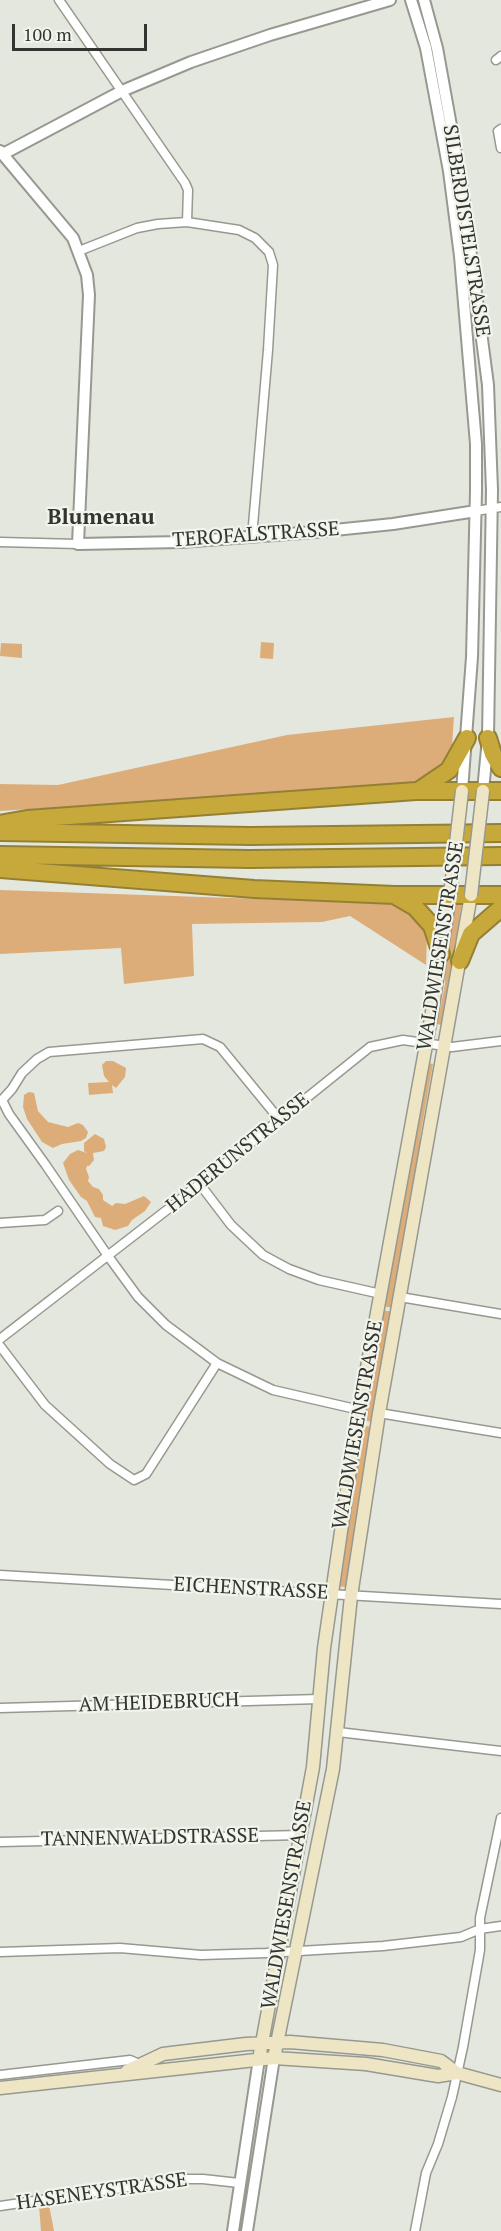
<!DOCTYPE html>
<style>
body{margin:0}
#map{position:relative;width:501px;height:2231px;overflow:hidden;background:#e4e7dd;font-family:"PT Serif",serif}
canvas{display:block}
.scale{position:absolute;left:12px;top:24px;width:135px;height:27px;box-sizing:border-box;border:3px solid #333430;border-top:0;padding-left:8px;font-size:18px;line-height:21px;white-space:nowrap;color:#333430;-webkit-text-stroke:4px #f1f4ea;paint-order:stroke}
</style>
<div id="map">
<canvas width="501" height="2231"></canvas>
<div class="scale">100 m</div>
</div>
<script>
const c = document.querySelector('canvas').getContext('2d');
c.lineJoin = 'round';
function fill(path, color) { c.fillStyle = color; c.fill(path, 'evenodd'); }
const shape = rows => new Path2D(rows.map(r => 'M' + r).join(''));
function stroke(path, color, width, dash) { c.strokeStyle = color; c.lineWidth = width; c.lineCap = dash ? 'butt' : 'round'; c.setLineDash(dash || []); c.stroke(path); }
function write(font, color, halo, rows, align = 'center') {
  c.font = font + ' "PT Serif",serif'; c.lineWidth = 4.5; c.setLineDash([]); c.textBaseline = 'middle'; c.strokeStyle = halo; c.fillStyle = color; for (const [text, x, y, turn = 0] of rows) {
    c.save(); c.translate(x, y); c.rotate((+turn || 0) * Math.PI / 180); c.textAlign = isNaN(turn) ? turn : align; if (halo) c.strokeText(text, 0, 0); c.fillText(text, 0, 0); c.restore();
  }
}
const green = shape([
 [261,642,274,643,273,659,260,658],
 [1,643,22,644,22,658,0,656],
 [454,717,452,746,448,758,442,766,411,785,0,811,0,784,58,785,287,735],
 [0,890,405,904,427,934,426,965,350,916,322,922,192,924,194,976,124,984,121,948,0,954],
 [453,900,462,900,452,972,441,1025,437,1024,445,984,445,961],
 [106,1061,113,1061,126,1068,125,1077,116,1088,112,1085,113,1093,89,1095,88,1083,109,1082,104,1076,102,1065],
 [427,1063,433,1064,420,1137,422,1146,393,1308,382,1306],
 [29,1092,34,1093,38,1111,48,1122,68,1127,78,1123,83,1125,88,1132,86,1138,81,1141,62,1144,53,1148,42,1142,27,1119,23,1107,24,1095],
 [95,1134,104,1139,106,1147,104,1151,93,1153,94,1160,89,1166,87,1166,86,1169,89,1177,88,1181,93,1187,99,1189,103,1195,103,1200,112,1206,116,1203,125,1204,144,1196,151,1202,145,1211,132,1220,128,1226,115,1230,103,1226,101,1218,95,1217,87,1201,81,1197,69,1180,63,1163,70,1154,78,1150,87,1153,84,1151,84,1143],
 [382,1310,393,1312,372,1422,362,1420],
 [361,1425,371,1427,346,1587,336,1586],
 [258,2081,261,2081,249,2164,250,2173,242,2231,236,2231],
 [39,2205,49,2205,54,2231,41,2231]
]);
const minor = shape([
 [59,0,185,183,188,190,187,222],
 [496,60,501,56],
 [501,129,498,131,501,148],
 [79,251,137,228,158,224,187,222,239,230,255,238,269,252,273,265,268,350,252,537],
 [476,511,501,507],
 [0,542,78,544],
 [2,1100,9,1114,45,1164,108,1256,138,1297,166,1325,217,1363,273,1390,360,1410],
 [2,1100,12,1089,22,1073,37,1059,49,1052,203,1039,220,1047,279,1119],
 [199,1183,231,1225,263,1255,289,1269,319,1280,381,1294],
 [0,1223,45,1220,58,1211],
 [400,1297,501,1314],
 [0,1339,172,1206,370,1047,403,1040,452,1047,501,1041],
 [0,1346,45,1405,110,1464,134,1480,146,1474,217,1363],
 [379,1413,501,1433],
 [0,1575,501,1604],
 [0,1708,319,1699],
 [338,1732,501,1751],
 [0,1842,301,1835],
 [0,1952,120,1948,201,1955,266,1953,383,1946,461,1937,480,1929,501,1926],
 [0,2075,130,2060,139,2064,141,2069],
 [0,2206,183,2179,203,2179,239,2183],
 [415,2231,426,2173,438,2144,452,2097,463,2047,480,1950,480,1918,501,1818]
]);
const tertiary = shape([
 [411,0,426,48,449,171,460,256,476,444,476,491,472,657,462,791],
 [424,0,437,48,462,187,488,385,492,490,488,738,483,791],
 [0,151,73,238,87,275,89,295,78,544,181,542,315,532,393,524,476,511],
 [3,154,122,91,191,62,270,35,390,0],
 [233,2231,259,2059],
 [247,2231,274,2058]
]);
const secondary = shape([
 [274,2058,333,1769,351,1596,379,1413,471,895],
 [259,2059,313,1767,324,1648,357,1422,431,1018,450,895],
 [127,2071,163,2054,246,2044,290,2042,383,2050,441,2061,457,2073,501,2085],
 [0,2088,274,2058,366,2064,438,2076,457,2073]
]);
const motorway = shape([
 [488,738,493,754,501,768],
 [418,791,449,770,467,738],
 [0,824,27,819,416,791,501,791],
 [0,832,250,836,501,833],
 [0,855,250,859,501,856],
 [0,869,254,889,395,895,501,895],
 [396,896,415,907,432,926,441,954],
 [460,961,471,934,501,908]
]);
const secondaryBridge = shape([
 [450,895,462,791],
 [471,895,483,791]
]);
const streetNames = [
 ["SILBERDISTELSTRASSE",466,231,81],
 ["TEROFALSTRASSE",256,535,-4],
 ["WALDWIESENSTRASSE",441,946,-81],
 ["HADERUNSTRASSE",238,1153,-39],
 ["WALDWIESENSTRASSE",358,1425,-80],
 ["EICHENSTRASSE",251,1589,3],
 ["AM HEIDEBRUCH",159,1703,-2],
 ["TANNENWALDSTRASSE",150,1838,-1],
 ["WALDWIESENSTRASSE",287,1905,-80],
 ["HASENEYSTRASSE",102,2192,-8]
];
const quarterNames = [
 ["Blumenau",101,518]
];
fill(green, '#ddad79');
stroke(minor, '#969990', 11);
stroke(tertiary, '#969990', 14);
stroke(secondary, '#969990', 15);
stroke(motorway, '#938036', 20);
stroke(minor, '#fff', 8);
stroke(tertiary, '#fff', 10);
stroke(secondary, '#eee5c4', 12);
stroke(motorway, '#c6a93a', 16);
stroke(secondaryBridge, '#969990', 15, []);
stroke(secondaryBridge, '#eee5c4', 12);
write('20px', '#333430', '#f1f4ea', streetNames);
write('bold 22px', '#32342d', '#f1f4ea', quarterNames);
</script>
